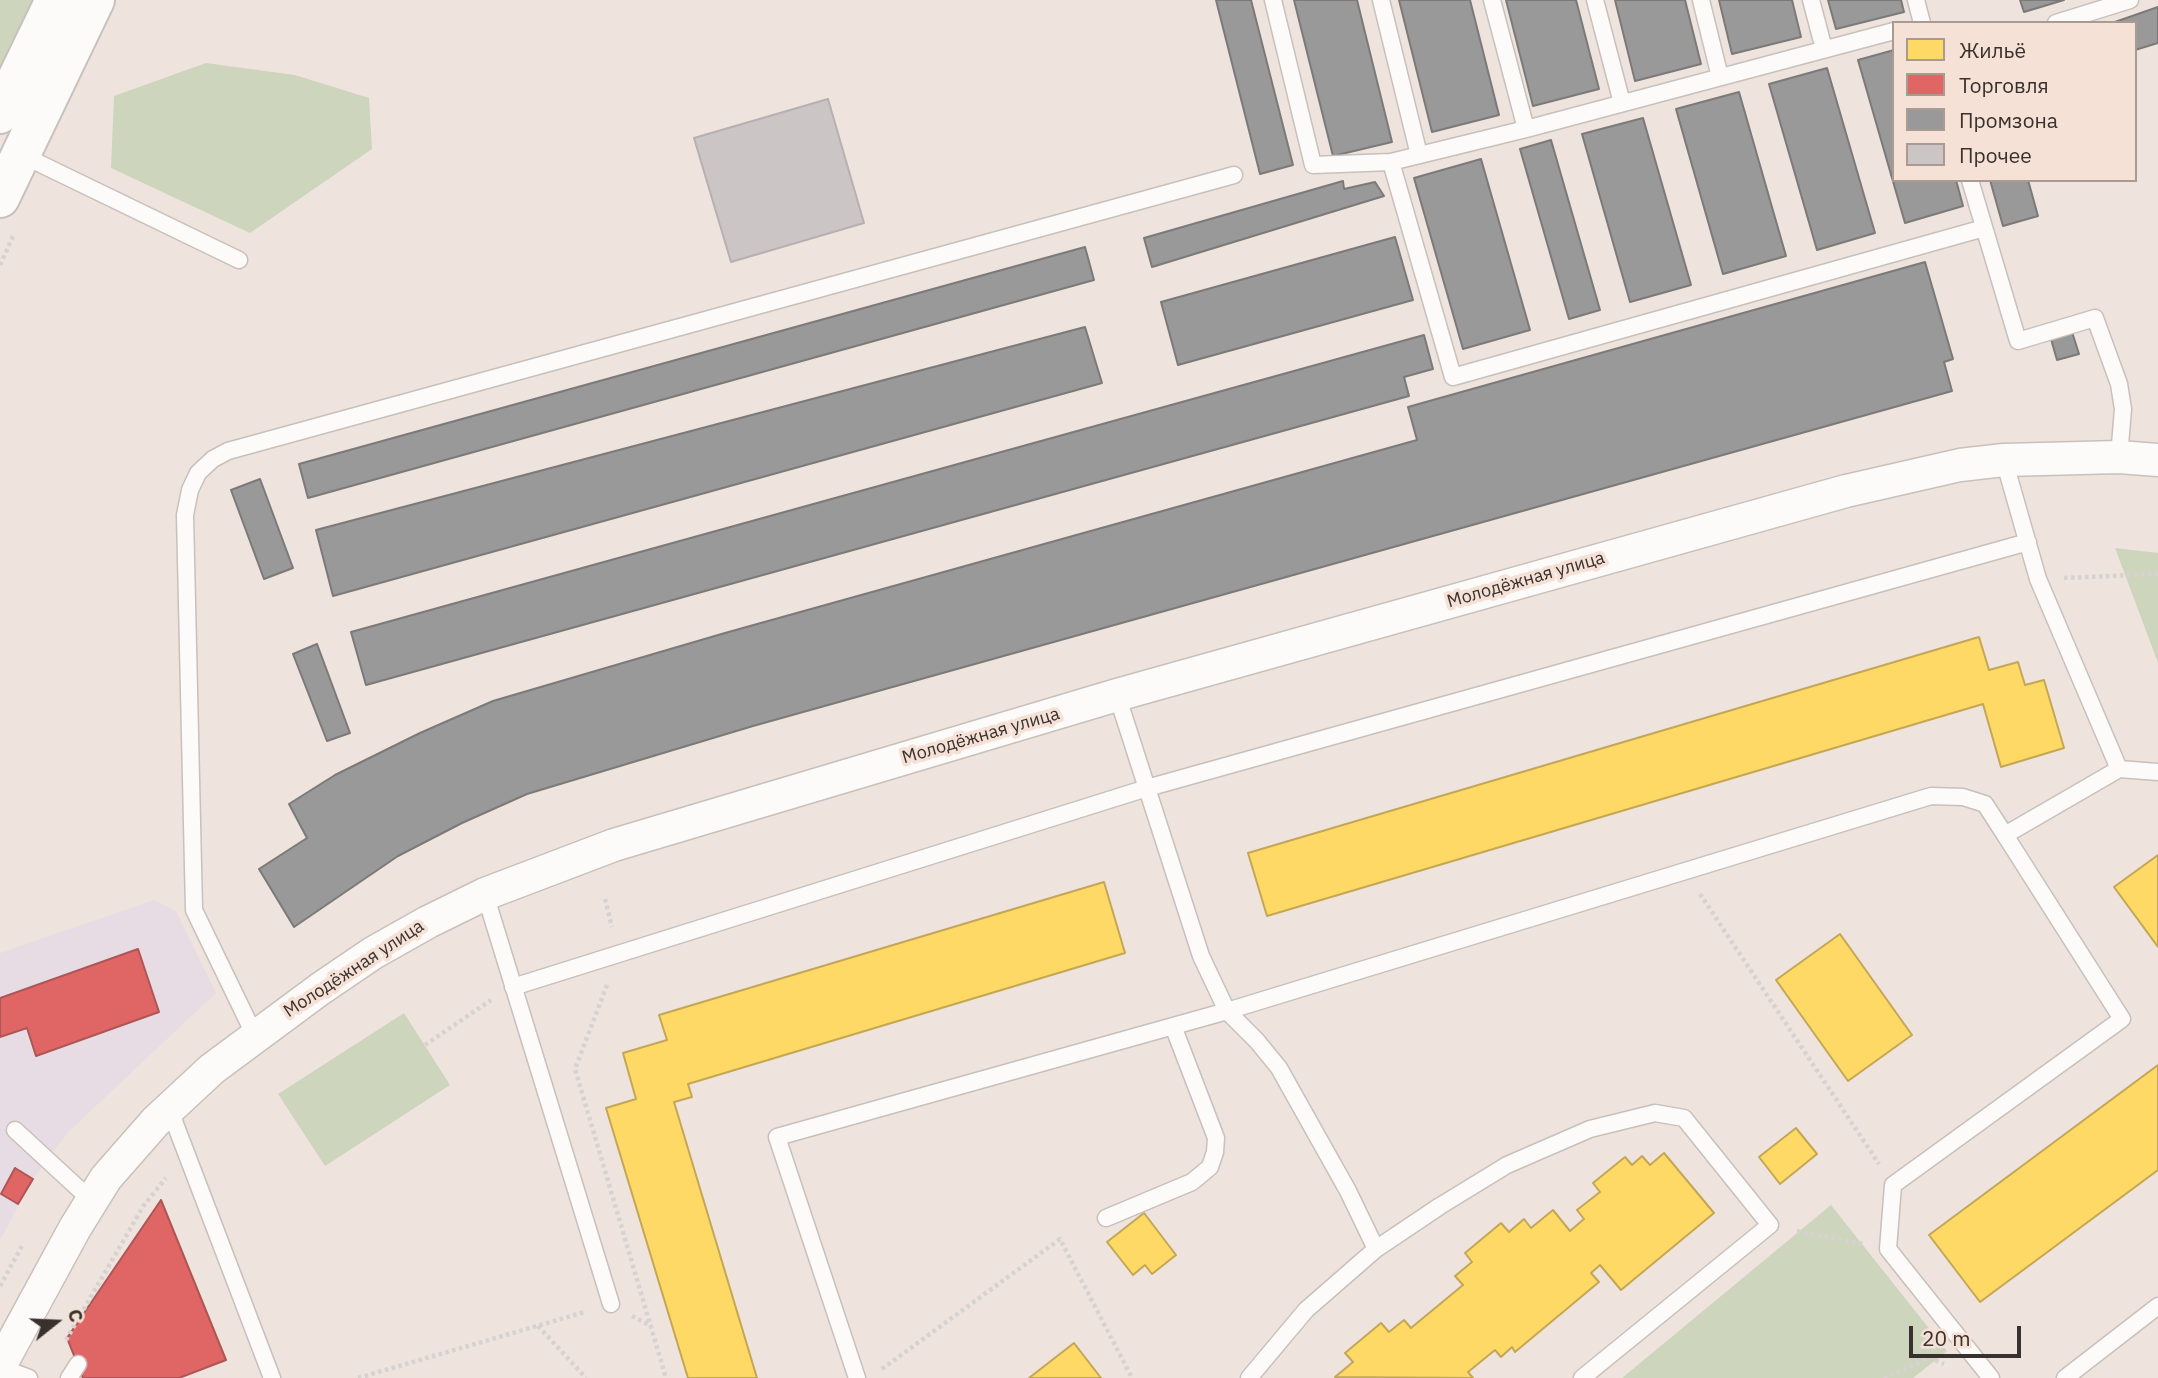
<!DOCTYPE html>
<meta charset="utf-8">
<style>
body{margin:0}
#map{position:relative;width:2158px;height:1378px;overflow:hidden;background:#eee3dd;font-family:"IBM Plex Sans",sans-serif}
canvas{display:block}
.legend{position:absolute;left:1892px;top:21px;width:245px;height:161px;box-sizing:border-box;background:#f5e1d6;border:2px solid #aa9b92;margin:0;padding:9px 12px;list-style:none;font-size:21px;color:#39312d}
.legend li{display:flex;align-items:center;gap:14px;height:35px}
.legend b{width:35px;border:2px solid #aa9b92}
.north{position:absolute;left:21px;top:1287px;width:70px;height:70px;-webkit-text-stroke:5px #f5e1d6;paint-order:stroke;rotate:72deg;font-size:19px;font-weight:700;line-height:28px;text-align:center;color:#39312d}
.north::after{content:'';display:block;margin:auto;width:24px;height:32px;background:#39312d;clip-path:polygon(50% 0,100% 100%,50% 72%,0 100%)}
.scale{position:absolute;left:1909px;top:1326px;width:112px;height:32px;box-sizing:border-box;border:4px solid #39312d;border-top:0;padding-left:9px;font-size:21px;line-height:24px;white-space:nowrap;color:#39312d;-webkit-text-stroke:5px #f5e1d6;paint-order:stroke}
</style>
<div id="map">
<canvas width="2158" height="1378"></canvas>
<ul class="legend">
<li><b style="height:19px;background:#ffd966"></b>Жильё</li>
<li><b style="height:19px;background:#e06666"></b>Торговля</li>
<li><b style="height:19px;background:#999"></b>Промзона</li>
<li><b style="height:19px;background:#ccc5c5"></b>Прочее</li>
</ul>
<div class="north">С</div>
<div class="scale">20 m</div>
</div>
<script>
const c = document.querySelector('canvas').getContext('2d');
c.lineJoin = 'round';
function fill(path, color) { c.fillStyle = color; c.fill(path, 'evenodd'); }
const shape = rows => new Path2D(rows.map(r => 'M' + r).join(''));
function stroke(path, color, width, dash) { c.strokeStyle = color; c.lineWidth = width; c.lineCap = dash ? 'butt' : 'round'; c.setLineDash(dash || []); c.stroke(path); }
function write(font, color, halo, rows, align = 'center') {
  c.font = font + ' "IBM Plex Sans",sans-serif'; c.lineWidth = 7; c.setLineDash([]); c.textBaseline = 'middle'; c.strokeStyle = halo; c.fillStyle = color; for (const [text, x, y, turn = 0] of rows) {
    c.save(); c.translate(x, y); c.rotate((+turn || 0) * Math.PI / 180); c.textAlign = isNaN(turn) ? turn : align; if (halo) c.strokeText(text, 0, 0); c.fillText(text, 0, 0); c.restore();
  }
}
const commercial = shape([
 [154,900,176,911,216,993,67,1133,33,1179,0,1240,0,953]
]);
const green = shape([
 [0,0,34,0,0,71],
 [206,63,295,75,369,98,372,149,250,233,111,168,114,96],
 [2115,548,2158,553,2158,663],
 [404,1013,450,1085,325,1166,278,1094],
 [1831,1205,1947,1351,1913,1378,1622,1378]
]);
const homes = shape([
 [1979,637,1989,670,2018,662,2025,685,2044,680,2064,748,2001,767,1983,704,1267,916,1248,853,1979,637],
 [2158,855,2158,947,2114,887,2158,855],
 [1104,882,1125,953,688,1084,692,1097,674,1102,757,1378,688,1378,606,1108,636,1099,623,1053,667,1040,659,1015,1104,882],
 [1840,934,1912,1035,1848,1081,1776,980,1840,934],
 [2158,1065,2158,1170,1980,1302,1929,1235,2158,1065],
 [1796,1128,1817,1154,1780,1184,1759,1157,1796,1128],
 [1664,1153,1714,1213,1621,1290,1600,1265,1591,1273,1599,1282,1515,1352,1512,1347,1501,1357,1495,1350,1468,1372,1473,1378,1335,1377,1353,1362,1345,1353,1381,1323,1389,1332,1404,1320,1411,1328,1463,1285,1455,1276,1472,1262,1465,1253,1501,1223,1509,1232,1524,1219,1531,1228,1553,1210,1570,1231,1584,1219,1577,1210,1600,1192,1593,1183,1625,1157,1632,1165,1642,1156,1650,1165,1664,1153],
 [1144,1213,1176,1255,1152,1274,1145,1265,1133,1275,1107,1242,1144,1213],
 [1074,1343,1101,1378,1029,1378,1074,1343]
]);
const shops = shape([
 [138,949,159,1012,36,1056,27,1028,0,1037,0,998,138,949],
 [15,1168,33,1179,18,1204,1,1194,15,1168],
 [161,1200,226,1360,179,1378,83,1378,67,1338,161,1200]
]);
const industry = shape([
 [1216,0,1251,0,1293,165,1260,174,1216,0],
 [1294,0,1357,0,1392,142,1333,156,1294,0],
 [1399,0,1470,0,1499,115,1432,132,1399,0],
 [1506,0,1576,0,1599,89,1533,106,1506,0],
 [1615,0,1685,0,1701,64,1635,81,1615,0],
 [1719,0,1792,0,1801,37,1732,54,1719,0],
 [1828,0,1901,0,1904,12,1836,29,1828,0],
 [2020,0,2064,0,2024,12,2020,0],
 [2158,7,2158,43,2135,50,2135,23,2112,23,2158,7],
 [1894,50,1894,180,1956,180,1963,206,1905,223,1858,60,1894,50],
 [1827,68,1875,233,1817,250,1769,84,1827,68],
 [1739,92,1786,256,1723,274,1676,109,1739,92],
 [1643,118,1691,285,1630,302,1582,134,1643,118],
 [1551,140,1600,310,1569,319,1520,149,1551,140],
 [1481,159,1530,330,1463,349,1414,178,1481,159],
 [1990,180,2028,180,2038,216,2003,226,1990,180],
 [1343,181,1344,189,1375,182,1384,196,1152,267,1144,238,1343,181],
 [1395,237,1413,300,1178,365,1161,302,1395,237],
 [1085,247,1094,280,308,498,299,464,1085,247],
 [1925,262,1953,359,1944,362,1952,391,753,726,527,794,462,823,398,856,294,927,259,869,307,838,289,804,335,775,420,733,493,701,725,633,1417,440,1408,407,1925,262],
 [1085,327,1102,383,333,596,316,530,1085,327],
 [2072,332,2079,354,2057,360,2051,339,2072,332],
 [1424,335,1433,369,1404,377,1409,396,366,685,351,632,1424,335],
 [260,479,293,568,264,579,231,490,260,479],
 [317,644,350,733,327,741,293,654,317,644]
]);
const building = shape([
 [828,99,864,223,731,262,694,138,828,99]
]);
const path = shape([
 [0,265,14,234],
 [2064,578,2158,574],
 [1700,894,1879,1164],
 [605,899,612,927],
 [607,985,575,1069,666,1378],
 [425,1045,491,1000],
 [1797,1231,1864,1244],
 [0,1286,22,1246],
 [632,1316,651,1326],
 [538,1326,586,1378],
 [66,1340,144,1205,166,1178],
 [882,1369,1060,1239,1132,1378],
 [358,1378,585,1312],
 [1884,1378,1930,1358,1944,1364]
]);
const service = shape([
 [1273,0,1313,165,1391,162],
 [1381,0,1419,155],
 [1492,0,1526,129],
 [1595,0,1622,103],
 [1701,0,1720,77],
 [1811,0,1824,49],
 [1916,0,1922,23],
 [2056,23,2130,0],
 [1894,31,1526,129,1391,162,1453,377,1984,228],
 [20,154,239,260],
 [1970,180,2018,341,2095,318,2119,384,2123,409,2119,457],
 [1117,695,1201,956,1227,1011,1257,1041,1279,1068,1348,1191,1376,1249],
 [2119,769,2158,772],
 [485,894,611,1304],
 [513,987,1147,788,2028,542],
 [255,1036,194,910,185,515,190,490,198,473,213,459,228,451,1234,175],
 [169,1108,272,1378],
 [15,1130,92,1201],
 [1106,1218,1192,1182,1210,1167,1215,1152,1216,1138,1173,1026],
 [0,1367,29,1378],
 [69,1378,78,1364],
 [857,1378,777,1137,1227,1011,1931,796,1963,797,1985,804,2005,835,2119,769,2038,579,2004,460],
 [1249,1378,1306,1310,1376,1249,1440,1206,1507,1165,1590,1129,1655,1113,1684,1118,1770,1225,1582,1378],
 [1991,1378,1888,1249,1893,1185,2122,1019,2005,835],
 [2065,1378,2158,1306]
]);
const minor = shape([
 [0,1366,75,1228,106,1178,156,1121,212,1069,320,989,373,953,428,922,485,894,614,845,1117,695,1846,491,1960,465,2004,460,2119,457,2158,460]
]);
const secondary = shape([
 [0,114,55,0],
 [0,198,95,0]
]);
const streetNames = [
 ["Молодёжная улица",1526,580,-16],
 ["Молодёжная улица",981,736,-16],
 ["Молодёжная улица",354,969,-33]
];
fill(commercial, '#e7dce4');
fill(green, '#ced5bd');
fill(homes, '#ffd966');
stroke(homes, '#c4a755', 2);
fill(shops, '#e06666');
stroke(shops, '#ae5655', 2);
fill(industry, '#999');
stroke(industry, '#7c7a79', 2);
fill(building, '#ccc5c5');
stroke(building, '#b7b0b0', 2);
stroke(service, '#c8c0bb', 19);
stroke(minor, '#c8c0bb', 35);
stroke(secondary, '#c8c0bb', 42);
stroke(path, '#d5d2d0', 4.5, [3.5, 3.5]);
stroke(service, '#fcfbfa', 16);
stroke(minor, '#fcfbfa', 32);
stroke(secondary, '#fcfbfa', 38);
write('18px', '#39312d', '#f5e1d6', streetNames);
</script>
